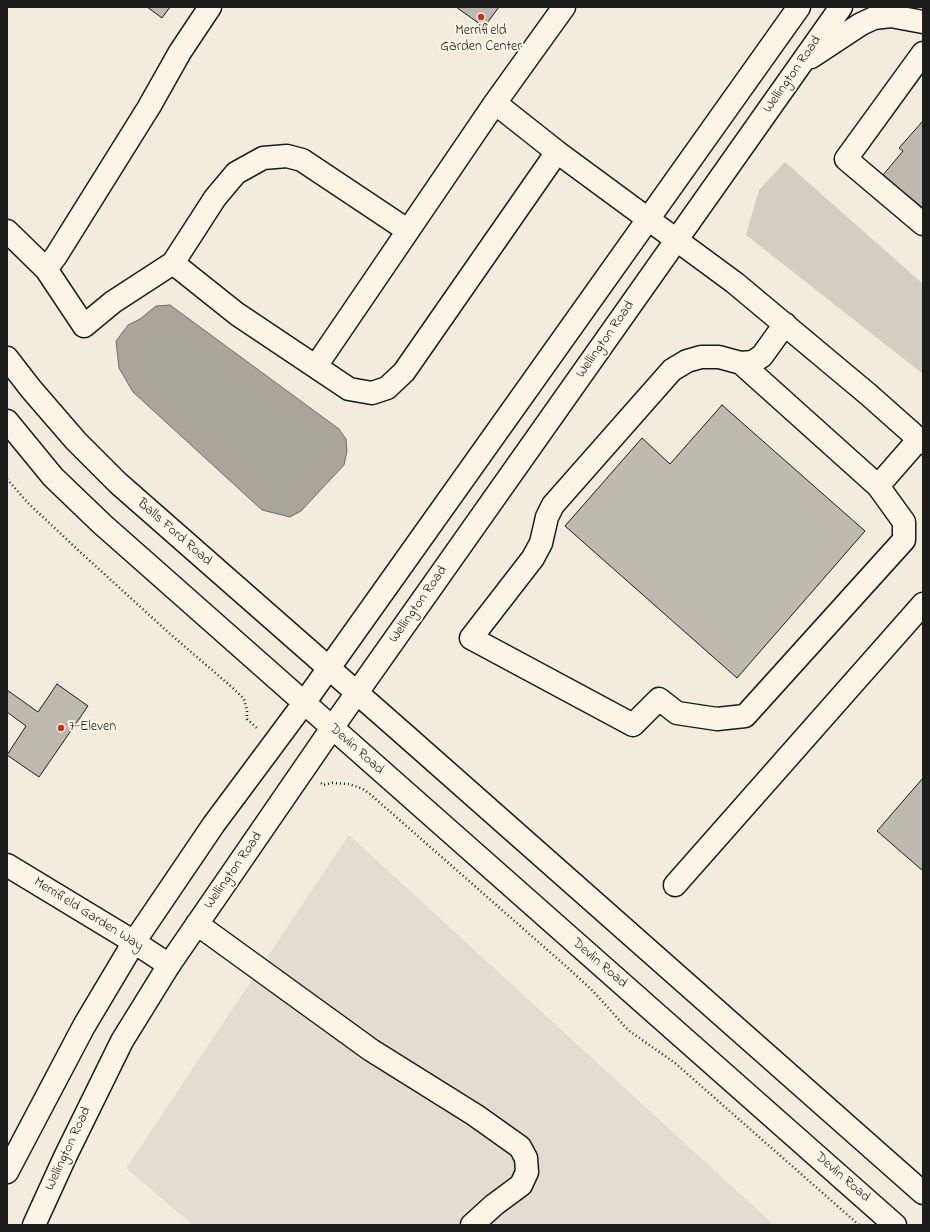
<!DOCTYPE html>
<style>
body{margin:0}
#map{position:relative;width:930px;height:1232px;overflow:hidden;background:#f3ecdd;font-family:"Indie Flower",sans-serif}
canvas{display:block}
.frame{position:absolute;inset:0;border:8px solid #1c1c1c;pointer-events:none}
</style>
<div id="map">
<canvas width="930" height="1232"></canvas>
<div class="frame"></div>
</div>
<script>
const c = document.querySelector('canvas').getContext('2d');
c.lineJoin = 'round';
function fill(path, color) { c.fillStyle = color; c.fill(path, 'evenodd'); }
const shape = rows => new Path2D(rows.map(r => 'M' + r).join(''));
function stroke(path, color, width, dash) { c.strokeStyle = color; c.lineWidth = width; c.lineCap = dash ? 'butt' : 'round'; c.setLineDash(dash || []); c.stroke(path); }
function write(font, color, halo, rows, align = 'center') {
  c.font = font + ' "Indie Flower",sans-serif'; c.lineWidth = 4; c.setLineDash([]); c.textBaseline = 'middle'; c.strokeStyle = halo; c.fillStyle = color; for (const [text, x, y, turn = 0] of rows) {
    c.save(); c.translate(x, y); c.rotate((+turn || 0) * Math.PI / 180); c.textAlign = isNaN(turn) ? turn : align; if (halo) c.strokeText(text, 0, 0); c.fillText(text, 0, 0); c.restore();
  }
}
const built = shape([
 [349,835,774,1225,193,1225,126,1168]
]);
const green = shape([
 [785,162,923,284,923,374,746,235,759,190]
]);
const water = shape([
 [170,305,339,429,346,439,347,451,344,465,301,511,290,517,262,510,133,392,119,368,116,341,128,325,140,319,156,306,170,305]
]);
const building = shape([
 [147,7,170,7,162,18,147,7],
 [456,7,499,7,484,27,456,7],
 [922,122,923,122,923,210,883,175,903,151,899,148,922,122],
 [722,405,865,531,737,678,565,526,642,438,670,464,722,405],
 [57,684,88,706,39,777,7,755,26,726,7,712,7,690,38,712,57,684],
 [923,778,923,871,877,831,923,778]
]);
const path = shape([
 [7,479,28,503,78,550,169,633,234,689,244,699,247,710,247,719,258,729],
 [321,783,323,785,332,783,349,784,363,789,370,794,568,968,593,991,628,1030,675,1063,859,1225]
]);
const minor = shape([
 [564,7,495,103,557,152,735,283,869,395,923,443],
 [923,53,846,159,923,224],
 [407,230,302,160,287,156,263,158,236,173,215,198,173,263,237,314,349,389,372,393,387,388,404,372,557,152],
 [7,231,46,269],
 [173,263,113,302,84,326,46,269,56,256,149,107,180,52,210,7],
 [785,324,762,356,753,362,741,363,719,357,701,357,687,361,672,370,553,505,547,517,541,543,533,558,471,638,633,725,659,699,677,713,717,719,745,716,904,540,904,522,878,486],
 [741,363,878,486,919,439],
 [316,366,495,103],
 [7,865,134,942,169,965],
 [675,885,923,604],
 [197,924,371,1050,475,1115,520,1147,526,1158,527,1172,521,1185,494,1205,472,1225]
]);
const major = shape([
 [811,57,861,24,874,18,891,16,923,22],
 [7,358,31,389,76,441,118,483,405,735,923,1193],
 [7,421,53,477,102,524,895,1225],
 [7,1172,84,1026,134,942,214,824,304,703,799,7],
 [34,1225,65,1157,122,1041,169,965,332,728,841,7]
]);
const markers = [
 [481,17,4,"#c8321e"],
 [61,728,4,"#c8321e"]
];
const poiNames = [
 ["Merrifield",481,32],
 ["Garden Center",481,48],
 ["7-Eleven",69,728,"left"]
];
const streetNames = [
 ["Wellington Road",793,75,-55],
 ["Wellington Road",606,340,-55],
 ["Balls Ford Road",174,533,41],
 ["Wellington Road",419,605,-55],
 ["Devlin Road",356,750,42],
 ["Wellington Road",234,871,-55],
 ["Merrifield Garden Way",88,915,32],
 ["Devlin Road",599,964,41],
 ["Wellington Road",69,1149,-65],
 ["Devlin Road",842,1178,41]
];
fill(built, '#e3ddcf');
fill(green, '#d3cec1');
fill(water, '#aaa59b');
stroke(water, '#716e68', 1);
fill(building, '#beb9ae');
stroke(building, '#1c1c1c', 1);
stroke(minor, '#1c1c1c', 25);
stroke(major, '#1c1c1c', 25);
stroke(path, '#1c1c1c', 2.5, [1, 3]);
stroke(minor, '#fcf5e5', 22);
stroke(major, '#fcf5e5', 22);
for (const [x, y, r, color] of markers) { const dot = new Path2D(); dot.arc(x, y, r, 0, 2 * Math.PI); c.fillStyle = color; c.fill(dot); stroke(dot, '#fcf5e5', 1.5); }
write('14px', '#1c1c1c', '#fcf5e5', poiNames);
write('14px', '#1c1c1c', '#fcf5e5', streetNames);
</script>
